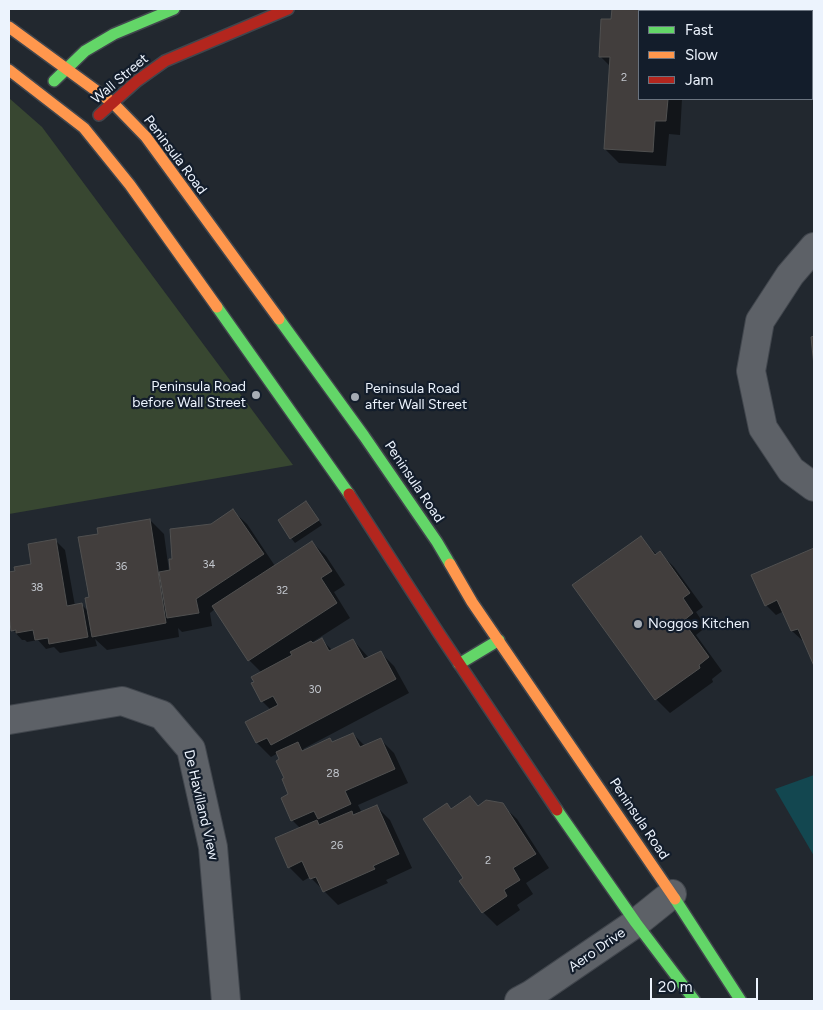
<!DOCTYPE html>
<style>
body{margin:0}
#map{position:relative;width:823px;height:1010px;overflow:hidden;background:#22282f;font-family:Figtree,sans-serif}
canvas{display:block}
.frame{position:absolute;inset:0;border:10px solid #ecf3fd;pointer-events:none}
.legend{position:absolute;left:638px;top:10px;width:175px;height:90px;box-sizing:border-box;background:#131d2b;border:1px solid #6a737f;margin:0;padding:6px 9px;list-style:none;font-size:15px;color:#ecf3fd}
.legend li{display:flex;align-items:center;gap:10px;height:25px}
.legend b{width:25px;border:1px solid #6a737f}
.scale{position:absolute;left:650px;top:978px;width:108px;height:22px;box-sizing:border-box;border:2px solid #ecf3fd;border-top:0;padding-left:6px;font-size:15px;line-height:18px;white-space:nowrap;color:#ecf3fd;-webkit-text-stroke:4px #131d2b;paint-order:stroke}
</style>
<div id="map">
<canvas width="823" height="1010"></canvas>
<div class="frame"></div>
<ul class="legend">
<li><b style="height:6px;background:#63d668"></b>Fast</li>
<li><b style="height:6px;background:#ff974d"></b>Slow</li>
<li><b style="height:6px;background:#b3261e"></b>Jam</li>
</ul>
<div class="scale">20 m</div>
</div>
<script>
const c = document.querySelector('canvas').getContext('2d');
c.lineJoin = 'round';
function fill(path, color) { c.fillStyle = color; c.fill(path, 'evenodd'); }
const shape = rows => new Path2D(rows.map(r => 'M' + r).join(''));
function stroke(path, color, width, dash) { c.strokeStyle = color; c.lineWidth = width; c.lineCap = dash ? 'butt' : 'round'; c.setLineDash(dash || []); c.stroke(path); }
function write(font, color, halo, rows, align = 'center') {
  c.font = font + ' Figtree,sans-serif'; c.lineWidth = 4.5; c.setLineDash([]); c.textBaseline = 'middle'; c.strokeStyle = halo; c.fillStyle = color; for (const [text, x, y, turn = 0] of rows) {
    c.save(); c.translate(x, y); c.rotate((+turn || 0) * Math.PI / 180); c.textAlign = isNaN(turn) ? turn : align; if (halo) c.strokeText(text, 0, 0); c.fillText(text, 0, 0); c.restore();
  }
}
const green = shape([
 [9,98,42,127,293,465,9,514]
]);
const water = shape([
 [814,775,814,856,775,789]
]);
const shadow = shape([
 [613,9,691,9,691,11,639,11,639,99,682,99,680,135,669,134,666,166,619,163,605,149,610,66,600,56,612,20],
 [801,9,814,9,814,53,812,50,812,11,800,11],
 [306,503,322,525,295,543,291,538],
 [233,511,247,524,275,566,312,542,326,556,345,585,334,592,350,618,311,643,311,645,322,640,333,651,353,640,369,658,380,652,394,666,409,693,303,749,305,751,330,740,333,743,353,734,365,746,380,739,394,753,408,783,358,805,362,813,376,806,390,820,412,868,386,880,388,883,338,905,310,877,303,881,289,867,300,828,292,820,290,795,281,760,278,753,271,757,257,743,247,723,271,710,262,701,262,673,249,660,215,609,210,613,212,626,182,632,178,628,179,637,107,650,95,639,97,646,60,653,54,647,46,649,38,640,27,642,25,640,22,640,13,630,9,608,9,573,17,572,33,565,56,541,65,550,75,606,82,605,89,612,99,535,150,520,164,534,169,571,212,525],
 [640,537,657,555,660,553,674,567,703,607,696,612,706,627,696,635,722,671,712,679,713,682,670,713,656,699],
 [814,549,814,663,804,640,802,640,792,631,784,611,776,615,766,605,753,576],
 [470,798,479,807,502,805,517,819,549,868,526,883,533,894,517,905,520,910,497,926,483,912,465,878,452,810]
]);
const building = shape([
 [612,9,666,9,666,11,639,11,639,99,668,99,666,121,655,121,653,152,604,149,610,57,599,57,601,19,611,19,612,9],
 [799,9,814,9,814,48,812,48,812,11,799,11,799,9],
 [814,336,814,366,811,337,814,336],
 [306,501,319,520,290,539,278,520,306,501],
 [233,509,264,554,196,599,199,613,167,618,159,572,170,570,169,559,172,559,170,529,211,524,233,509],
 [150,519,166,623,92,637,85,598,89,597,78,537,98,534,97,528,150,519],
 [641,536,655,555,660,551,690,593,683,598,693,613,683,621,709,657,699,665,700,668,655,700,572,585,641,536],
 [56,539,67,606,82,603,88,637,49,644,48,638,35,640,33,630,16,633,16,630,11,631,9,615,9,572,15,571,14,567,31,564,28,544,56,539],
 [312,541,332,571,321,578,337,603,248,661,212,606,312,541],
 [814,548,814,666,798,629,791,631,777,600,765,606,751,575,814,548],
 [322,638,329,651,353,639,364,659,381,651,396,679,271,745,267,738,256,743,245,722,278,705,273,696,261,702,251,683,254,682,251,677,292,655,290,652,311,641,313,643,322,638],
 [353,733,360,747,381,738,395,769,345,791,351,804,318,819,314,811,291,821,281,798,288,794,282,779,284,778,276,761,279,759,276,752,298,742,302,751,330,738,332,742,353,733],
 [470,796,478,806,486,800,503,803,536,854,513,868,520,880,504,890,507,896,482,913,459,881,463,878,423,819,447,803,451,809,470,796],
 [377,805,399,854,373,866,375,869,323,892,316,877,310,879,302,861,288,868,275,838,317,820,319,825,352,811,353,815,377,805]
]);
const street = shape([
 [814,247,790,275,760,321,751,371,763,428,791,470,814,487],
 [9,720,122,701,162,715,191,749,213,847,226,1001],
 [519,1001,532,994,636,923,672,894]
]);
const fast = shape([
 [54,81,85,51,114,34,174,9],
 [217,307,349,494],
 [279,319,364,436,437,542,450,564],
 [459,664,499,640],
 [557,810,636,923,695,1001],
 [675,899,741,1001]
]);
const slow = shape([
 [9,27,113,103,146,137,279,319],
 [9,70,84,128,130,185,217,307],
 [450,564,472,602,675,899]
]);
const jam = shape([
 [99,115,137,81,165,61,288,9],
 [349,494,438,632,557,810]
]);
const markers = [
 [256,395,5,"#a5acb5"],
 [355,397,5,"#a5acb5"],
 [638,624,5,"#a5acb5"]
];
const numberNames = [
 ["2",624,78],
 ["34",209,565],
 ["36",121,567],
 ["38",37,588],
 ["32",282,591],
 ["30",315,690],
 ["28",333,774],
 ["26",337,846],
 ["2",488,861]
];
const streetNames = [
 ["Wall Street",120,79,-40],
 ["Peninsula Road",175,155,53],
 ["Peninsula Road",414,482,56],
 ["De Havilland View",201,805,77],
 ["Peninsula Road",639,819,56],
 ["Aero Drive",597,950,-35]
];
const poiNames = [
 ["Peninsula Road",246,387,"right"],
 ["before Wall Street",246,403,"right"],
 ["Peninsula Road",365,389],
 ["after Wall Street",365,405],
 ["Noggos Kitchen",648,624]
];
fill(green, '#384731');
fill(water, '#134750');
fill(shadow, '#0007');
fill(building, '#423e3d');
stroke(building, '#505050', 1);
stroke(street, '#41464d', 30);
stroke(fast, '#41464d', 14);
stroke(slow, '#41464d', 14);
stroke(jam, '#41464d', 14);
stroke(street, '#5d6167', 28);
stroke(fast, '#63d668', 11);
stroke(slow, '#ff974d', 11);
stroke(jam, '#b3261e', 11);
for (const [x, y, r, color] of markers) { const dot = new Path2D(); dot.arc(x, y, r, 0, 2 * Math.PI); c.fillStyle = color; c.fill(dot); stroke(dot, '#131d2b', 2); }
write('11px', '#c2c6cd', null, numberNames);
write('14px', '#ecf3fd', '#131d2b', streetNames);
write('14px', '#ecf3fd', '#131d2b', poiNames, 'left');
</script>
